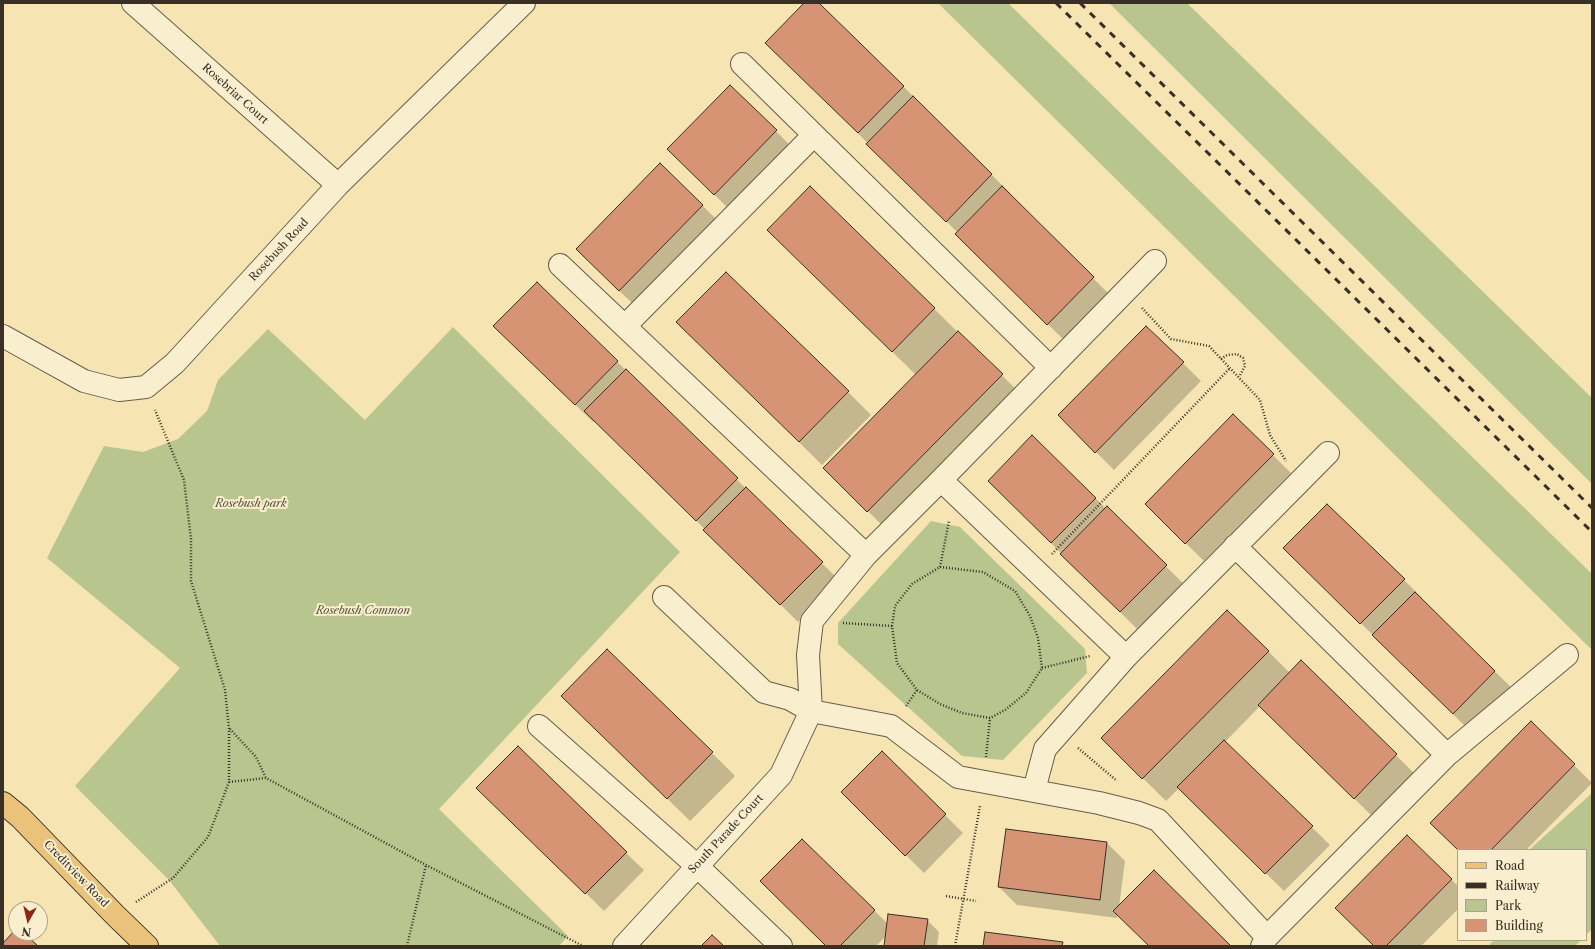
<!DOCTYPE html>
<style>
body{margin:0}
#map{position:relative;width:1595px;height:949px;overflow:hidden;background:#f6e5b3;font-family:"Libre Caslon Text",serif}
canvas{display:block}
.frame{position:absolute;inset:0;border:4px solid #3a2f27;pointer-events:none}
.legend{position:absolute;left:1457px;top:849px;width:130px;height:92px;box-sizing:border-box;background:#f9eece;border:1px solid #ada28b;margin:0;padding:5px 7px;list-style:none;font-size:12px;color:#3a2f27}
.legend li{display:flex;align-items:center;gap:8px;height:20px}
.legend b{width:20px;border:1px solid #ada28b}
.north{position:absolute;left:8px;top:901px;width:40px;height:40px;box-sizing:border-box;background:#f9eece;border:1px solid #ada28b;border-radius:50%;rotate:188deg;font-size:11px;font-weight:700;line-height:16px;text-align:center;color:#3a2f27}
.north::after{content:'';display:block;margin:auto;width:14px;height:18px;background:#8f2418;clip-path:polygon(50% 0,100% 100%,50% 72%,0 100%)}
</style>
<div id="map">
<canvas width="1595" height="949"></canvas>
<div class="frame"></div>
<ul class="legend">
<li><b style="height:5px;background:#ebc27a"></b>Road</li>
<li><b style="height:5px;background:#3a2f27"></b>Railway</li>
<li><b style="height:11px;background:#b9c58f"></b>Park</li>
<li><b style="height:11px;background:#d69475"></b>Building</li>
</ul>
<div class="north">N</div>
</div>
<script>
const c = document.querySelector('canvas').getContext('2d');
c.lineJoin = 'round';
function fill(path, color) { c.fillStyle = color; c.fill(path, 'evenodd'); }
const shape = rows => new Path2D(rows.map(r => 'M' + r).join(''));
function stroke(path, color, width, dash) { c.strokeStyle = color; c.lineWidth = width; c.lineCap = dash ? 'butt' : 'round'; c.setLineDash(dash || []); c.stroke(path); }
function write(font, color, halo, rows, align = 'center') {
  c.font = font + ' "Libre Caslon Text",serif'; c.lineWidth = 4; c.setLineDash([]); c.textBaseline = 'middle'; c.strokeStyle = halo; c.fillStyle = color; for (const [text, x, y, turn = 0] of rows) {
    c.save(); c.translate(x, y); c.rotate((+turn || 0) * Math.PI / 180); c.textAlign = isNaN(turn) ? turn : align; if (halo) c.strokeText(text, 0, 0); c.fillText(text, 0, 0); c.restore();
  }
}
const green = shape([
 [938,3,1008,3,1592,574,1592,650],
 [1109,3,1187,3,1592,398,1592,484],
 [453,327,680,552,439,809,568,936,559,946,220,946,169,880,75,786,180,668,47,558,104,446,143,452,178,439,207,411,218,380,268,329,365,420],
 [931,521,960,527,1085,649,1087,673,1003,760,962,756,838,644,838,623],
 [1592,793,1592,929,1586,935,1586,850,1529,850],
 [1494,940,1581,940,1575,946,1488,946]
]);
const shadow = shape([
 [806,3,818,3,904,87,1010,193,1008,194,1111,296,1066,342,974,252,958,233,784,60],
 [730,86,794,149,732,212,668,149],
 [810,187,1025,398,891,534,824,468,916,375,791,253],
 [702,205,720,223,637,308,595,267],
 [537,283,840,581,798,622,595,420,593,422,513,344],
 [1146,327,1201,381,1114,470,1059,415],
 [701,345,848,392,871,415,822,465],
 [1233,416,1291,473,1204,561,1164,522],
 [1032,437,1184,584,1138,630,989,481],
 [1303,566,1404,580,1422,598,1420,599,1513,689,1471,732],
 [1268,651,1290,673,1301,662,1414,773,1372,816,1260,706,1225,742,1330,845,1284,891,1179,788,1166,801,1102,738],
 [586,719,712,753,735,776,690,821],
 [1531,722,1592,783,1526,850,1459,850],
 [882,752,963,833,924,873,842,792],
 [478,788,626,853,644,870,604,911],
 [1407,836,1458,886,1458,909,1421,946,1374,946],
 [802,840,888,924,927,920,939,932,937,946,885,946,887,935,876,946,827,946],
 [1107,843,1125,861,1119,907,1230,946,1150,946,1118,914,1117,918,1017,905,999,887]
]);
const building = shape([
 [804,3,819,3,904,86,858,133,765,43,804,3],
 [730,85,777,130,714,195,667,149,730,85],
 [913,96,992,174,946,222,866,144,913,96],
 [660,163,703,205,619,291,576,249,660,163],
 [810,186,935,308,892,352,767,230,810,186],
 [1002,186,1094,277,1047,325,955,234,1002,186],
 [726,272,849,391,799,442,676,322,726,272],
 [537,282,618,361,575,405,493,326,537,282],
 [1146,326,1184,362,1095,453,1058,415,1146,326],
 [958,331,1003,374,867,512,823,468,958,331],
 [626,369,738,478,696,521,584,411,626,369],
 [1233,414,1274,454,1185,544,1145,504,1233,414],
 [1032,435,1096,498,1051,543,988,481,1032,435],
 [746,487,823,562,780,605,703,530,746,487],
 [1327,504,1405,579,1360,624,1283,548,1327,504],
 [1107,506,1167,565,1120,612,1060,554,1107,506],
 [1415,592,1495,671,1453,714,1372,635,1415,592],
 [1227,610,1269,651,1142,779,1101,738,1227,610],
 [607,649,713,752,667,799,561,696,607,649],
 [1301,660,1397,754,1354,799,1258,705,1301,660],
 [1531,721,1575,764,1491,850,1458,850,1430,823,1531,721],
 [1224,740,1313,826,1265,874,1177,787,1224,740],
 [518,746,627,852,585,894,476,788,518,746],
 [882,751,946,814,905,856,841,792,882,751],
 [1006,829,1107,842,1100,900,998,887,1006,829],
 [1407,835,1452,879,1386,946,1374,946,1335,908,1407,835],
 [802,839,875,910,840,946,826,946,760,881,802,839],
 [1154,870,1231,946,1149,946,1113,911,1154,870],
 [888,914,928,919,924,946,884,946,888,914],
 [16,929,16,933,24,933,38,946,3,946,3,943,16,929],
 [985,932,1063,942,1062,946,983,946,985,932],
 [712,935,724,946,701,946,712,935]
]);
const path = shape([
 [1142,308,1171,339,1209,346,1260,400,1270,435,1286,461],
 [1221,359,1227,355,1237,354,1243,358,1245,366,1239,377],
 [1052,554,1230,368],
 [940,567,983,572,1015,591,1030,616,1038,638,1042,668,1026,693,1005,710,990,718,962,713,940,704,917,690,897,663,892,626,895,606,912,584,940,567],
 [940,567,949,521],
 [843,623,892,626],
 [1042,668,1090,656],
 [906,706,917,690],
 [230,729,256,757,266,778],
 [1078,748,1117,781],
 [986,757,990,718],
 [229,782,266,778,426,865,583,946],
 [946,896,976,901],
 [136,902,173,878,208,837,229,782,229,729,225,690,191,581,191,539,184,480,155,410],
 [407,946,426,865],
 [955,946,980,806]
]);
const minor = shape([
 [133,3,338,185],
 [742,64,1051,368],
 [560,265,866,555],
 [625,326,814,135],
 [3,336,84,381,119,390,146,387,175,363,338,185,524,3],
 [941,480,1126,657],
 [1235,546,1447,755],
 [664,597,764,692,790,699,811,711,891,726,958,777,1099,803,1139,813,1158,820,1267,937],
 [539,726,697,866,781,946],
 [1034,790,1045,749,1060,732,1126,657,1328,453],
 [624,946,781,775,811,711,808,655,812,621,866,555,941,480,1155,261],
 [1262,946,1267,937,1447,755,1567,655]
]);
const major = shape([
 [3,803,20,817,115,915,147,946]
]);
const rail = shape([
 [1056,3,1592,532],
 [1080,3,1592,508]
]);
const streetNames = [
 ["Rosebriar Court",235,94,42],
 ["Rosebush Road",279,250,-47],
 ["South Parade Court",726,834,-47],
 ["Creditview Road",76,874,46]
];
const parkNames = [
 ["Rosebush park",251,504],
 ["Rosebush Common",363,611]
];
fill(green, '#b9c58f');
fill(shadow, '#0003');
fill(building, '#d69475');
stroke(building, '#3a2f27', 1);
stroke(minor, '#695c4a', 24);
stroke(major, '#3a2f27', 24);
stroke(path, '#3a2f27', 2.5, [1, 2]);
stroke(minor, '#f9eece', 22);
stroke(major, '#ebc27a', 22);
stroke(rail, '#3a2f27', 3, [7, 7]);
write('11px', '#3a2f27', '#f9eece', streetNames);
write('italic 11px', '#5a5441', '#f9eece', parkNames);
</script>
